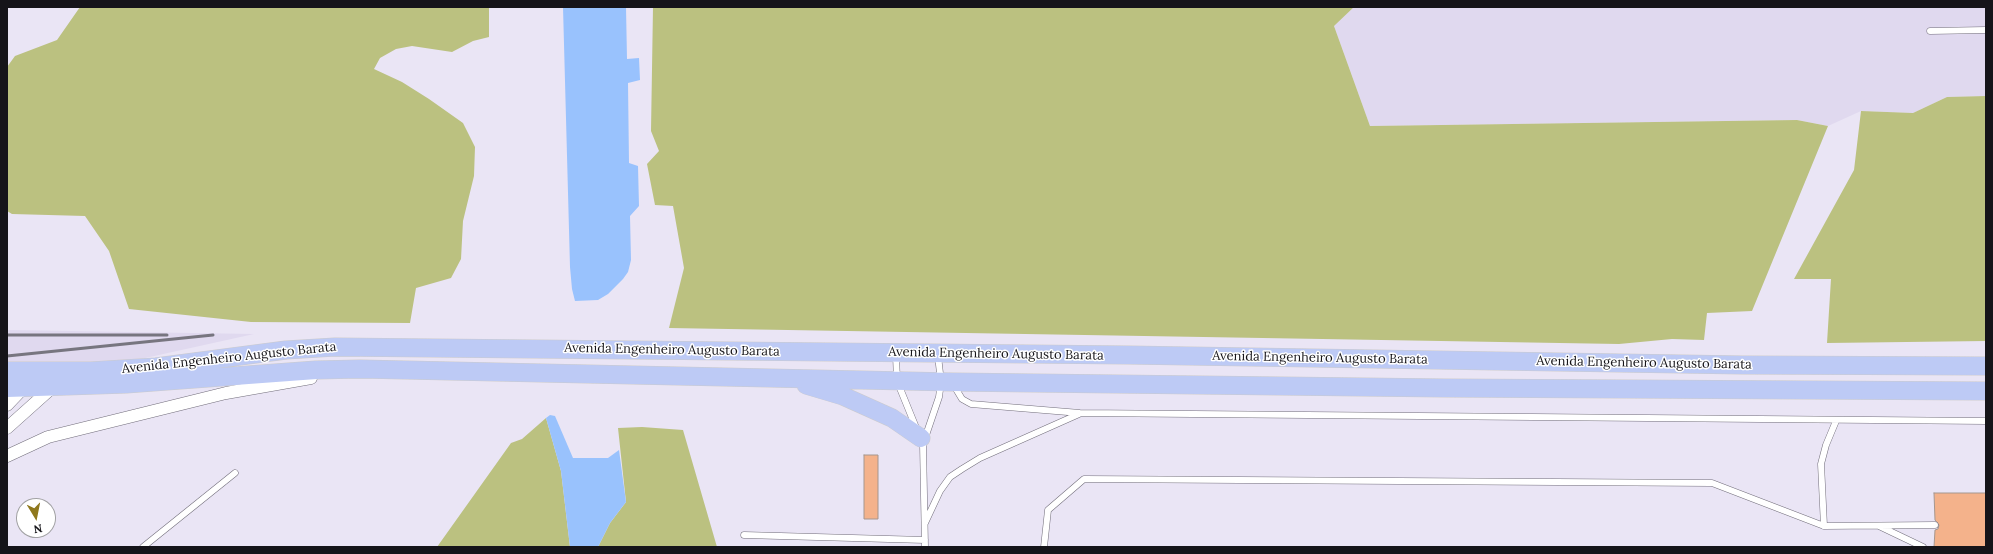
<!DOCTYPE html>
<style>
body{margin:0}
#map{position:relative;width:1993px;height:554px;overflow:hidden;background:#eae5f5;font-family:Lora,serif}
canvas{display:block}
.frame{position:absolute;inset:0;border:8px solid #151419;pointer-events:none}
.north{position:absolute;left:16px;top:498px;width:40px;height:40px;box-sizing:border-box;background:#fff;border:1px solid #a1a1a3;border-radius:50%;rotate:170deg;font-size:11px;font-weight:700;line-height:16px;text-align:center;color:#151419}
.north::after{content:'';display:block;margin:auto;width:14px;height:18px;background:#8f781d;clip-path:polygon(50% 0,100% 100%,50% 72%,0 100%)}
</style>
<div id="map">
<canvas width="1993" height="554"></canvas>
<div class="frame"></div>
<div class="north">N</div>
</div>
<script>
const c = document.querySelector('canvas').getContext('2d');
c.lineJoin = 'round';
function fill(path, color) { c.fillStyle = color; c.fill(path, 'evenodd'); }
const shape = rows => new Path2D(rows.map(r => 'M' + r).join(''));
function stroke(path, color, width, dash) { c.strokeStyle = color; c.lineWidth = width; c.lineCap = dash ? 'butt' : 'round'; c.setLineDash(dash || []); c.stroke(path); }
function write(font, color, halo, rows, align = 'center') {
  c.font = font + ' Lora,serif'; c.lineWidth = 3; c.setLineDash([]); c.textBaseline = 'middle'; c.strokeStyle = halo; c.fillStyle = color; for (const [text, x, y, turn = 0] of rows) {
    c.save(); c.translate(x, y); c.rotate((+turn || 0) * Math.PI / 180); c.textAlign = isNaN(turn) ? turn : align; if (halo) c.strokeText(text, 0, 0); c.fillText(text, 0, 0); c.restore();
  }
}
const built = shape([
 [1354,7,1986,7,1986,96,1947,97,1913,113,1861,111,1828,126,1797,120,1370,126,1334,26],
 [7,330,254,334,109,366,7,365]
]);
const green = shape([
 [80,7,489,7,489,37,473,41,452,52,412,46,396,49,380,58,374,69,402,82,429,99,463,123,475,147,474,176,463,221,461,259,451,278,416,288,410,323,251,322,129,309,109,251,85,216,12,214,7,211,7,67,15,56,57,40],
 [653,7,1354,7,1334,26,1370,126,1797,120,1828,126,1752,311,1707,313,1704,340,1672,339,1619,344,669,328,684,268,673,206,655,205,647,164,659,151,651,131],
 [1986,96,1986,341,1827,343,1831,279,1794,279,1854,170,1861,111,1913,113,1947,97],
 [546,418,561,471,570,547,437,547,511,443,522,439],
 [642,427,683,430,717,547,598,547,610,523,626,502,618,428]
]);
const water = shape([
 [563,7,626,7,627,59,639,58,640,80,628,83,629,163,638,166,639,206,630,216,631,260,628,272,623,279,608,294,598,300,575,301,572,289,570,267],
 [550,415,555,416,573,458,608,458,619,450,626,502,610,523,598,547,570,547,561,471,546,418]
]);
const building = shape([
 [864,455,878,455,878,519,864,519,864,455],
 [1934,493,1986,493,1986,547,1934,547,1935,530,1938,529,1939,525,1935,520,1934,493]
]);
const lane = shape([
 [1930,31,1986,30],
 [896,355,897,381,917,430],
 [953,384,962,399,971,404,1080,413,1986,421],
 [925,523,940,491,950,477,962,469,980,458,1079,414],
 [1824,526,1821,464,1826,445,1836,421],
 [1879,526,1923,547],
 [744,535,925,540],
 [143,547,235,473],
 [925,547,923,444,939,397,941,382,938,356],
 [1044,547,1048,510,1084,479,1712,483,1824,526,1935,525]
]);
const street = shape([
 [7,405,26,385],
 [7,428,55,385],
 [7,456,48,437,226,393,311,378]
]);
const primary = shape([
 [7,371,91,371,156,367,286,350,335,347,1128,355,1743,365,1986,366],
 [806,385,843,396,892,418,921,438],
 [7,388,126,384,316,370,360,369,952,382,1445,388,1986,391]
]);
const rail = shape([
 [7,335,167,335],
 [7,356,213,335]
]);
const streetNames = [
 ["Avenida Engenheiro Augusto Barata",672,350,1],
 ["Avenida Engenheiro Augusto Barata",996,354,1],
 ["Avenida Engenheiro Augusto Barata",229,358,-6],
 ["Avenida Engenheiro Augusto Barata",1320,358,1],
 ["Avenida Engenheiro Augusto Barata",1644,363,1]
];
fill(built, '#e0d9ef');
fill(green, '#bbc180');
fill(water, '#99c2fd');
fill(building, '#f4b28b');
stroke(building, '#a5968e', 1);
stroke(lane, '#726e7b', 7);
stroke(street, '#726e7b', 13);
stroke(primary, '#cccbcc', 19);
stroke(lane, '#fff', 6);
stroke(street, '#fff', 12);
stroke(primary, '#bdcaf5', 18);
stroke(rail, '#77757f', 3);
write('13px', '#151419', '#fff', streetNames);
</script>
